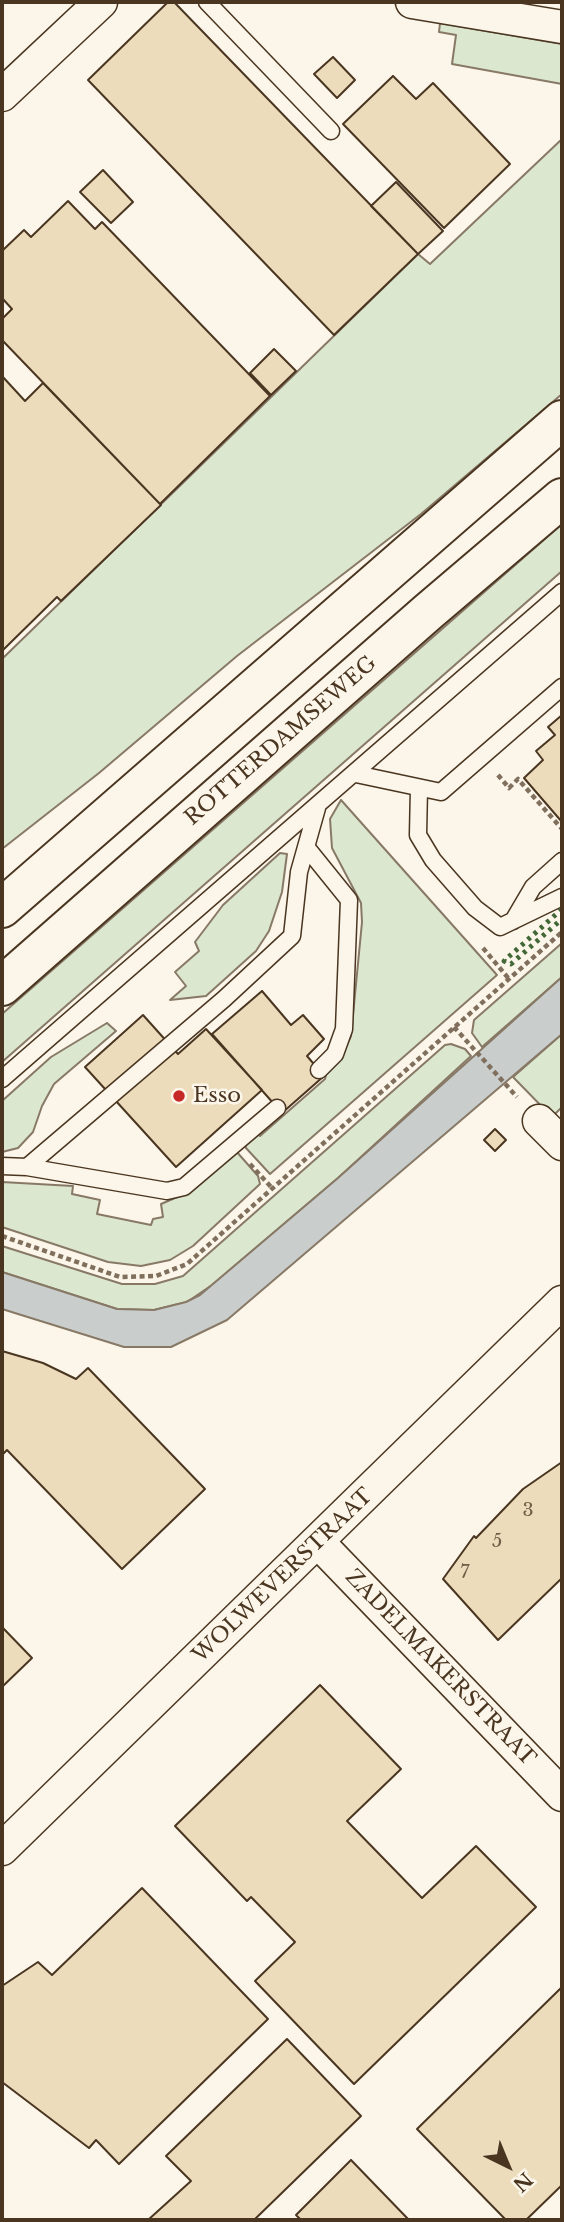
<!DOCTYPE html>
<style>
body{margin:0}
#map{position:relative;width:564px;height:2222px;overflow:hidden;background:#fbf6e9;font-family:"Libre Baskerville",serif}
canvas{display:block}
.frame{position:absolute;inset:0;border:4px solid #4a3520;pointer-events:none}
.north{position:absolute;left:473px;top:2131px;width:70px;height:70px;-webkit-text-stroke:5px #fbf6e9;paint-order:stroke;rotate:137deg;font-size:19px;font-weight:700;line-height:28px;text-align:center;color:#4a3520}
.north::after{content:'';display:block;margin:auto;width:24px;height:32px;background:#4a3520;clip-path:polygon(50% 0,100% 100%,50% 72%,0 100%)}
</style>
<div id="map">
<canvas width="564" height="2222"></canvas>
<div class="frame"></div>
<div class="north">N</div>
</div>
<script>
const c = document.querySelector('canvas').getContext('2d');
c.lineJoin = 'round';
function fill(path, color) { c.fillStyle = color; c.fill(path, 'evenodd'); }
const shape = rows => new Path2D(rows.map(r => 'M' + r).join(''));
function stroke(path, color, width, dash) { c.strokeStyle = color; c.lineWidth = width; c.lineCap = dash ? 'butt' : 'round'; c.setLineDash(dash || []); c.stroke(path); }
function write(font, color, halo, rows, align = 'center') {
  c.font = font + ' "Libre Baskerville",serif'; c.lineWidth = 5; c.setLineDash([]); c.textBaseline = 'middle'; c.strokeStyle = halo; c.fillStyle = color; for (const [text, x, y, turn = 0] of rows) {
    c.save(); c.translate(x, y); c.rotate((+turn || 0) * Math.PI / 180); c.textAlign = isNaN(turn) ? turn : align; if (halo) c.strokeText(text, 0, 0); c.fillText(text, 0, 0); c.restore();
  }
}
const green = shape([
 [440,23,562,44,562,84,452,64,456,35,439,32,440,23],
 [562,139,562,394,421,514,237,656,99,773,2,849,2,659,418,254,430,264,562,139],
 [562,524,562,571,2,1062,2,1014,562,524],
 [341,800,497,975,270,1174,246,1148,245,1143,254,1130,260,1136,325,1079,328,1067,343,1053,351,1036,362,922,361,903,332,848,330,819,341,800],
 [280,853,287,854,282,892,269,931,256,951,206,996,170,1000,186,986,175,972,199,951,195,942,223,905,280,853],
 [562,943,562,977,482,1047,472,1033,474,1020,562,943],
 [107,1023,116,1031,54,1084,42,1106,33,1132,18,1148,2,1152,2,1101,51,1057,107,1023],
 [562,1034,562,1107,552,1117,513,1077,562,1034],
 [451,1044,465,1049,471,1056,338,1178,212,1285,187,1302,154,1310,117,1309,2,1272,2,1246,122,1284,155,1284,183,1276,445,1045,451,1044],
 [236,1151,258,1176,260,1184,193,1246,170,1260,141,1266,108,1262,2,1227,2,1182,73,1186,72,1194,100,1200,97,1214,151,1225,153,1219,163,1217,161,1204,182,1195,236,1151]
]);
const water = shape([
 [562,977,562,1034,227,1320,171,1347,124,1347,2,1309,2,1272,117,1309,154,1310,186,1302,200,1295,338,1178,562,977]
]);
const building = shape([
 [168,2,174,2,418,254,334,335,88,80,168,2],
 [333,57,355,80,337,98,314,74,333,57],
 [393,76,416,99,433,83,510,164,444,228,343,124,393,76],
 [103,170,133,202,111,223,80,192,103,170],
 [396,182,443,231,418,254,371,206,396,182],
 [68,201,95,229,102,222,270,396,160,504,2,340,2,319,12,309,2,298,2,251,24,230,31,237,68,201],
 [274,349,296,371,271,395,250,373,274,349],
 [2,376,25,401,43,383,161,505,61,601,57,597,2,651,2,376],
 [562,715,562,822,524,778,543,760,536,751,555,735,548,727,562,715],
 [262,991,291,1025,303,1015,324,1039,307,1056,324,1076,282,1113,212,1034,262,991],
 [143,1015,178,1054,206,1029,262,1090,176,1167,85,1067,143,1015],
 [495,1129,506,1140,495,1151,484,1140,495,1129],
 [2,1351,43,1363,76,1379,88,1368,205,1489,122,1569,7,1450,2,1455,2,1351],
 [562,1462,562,1578,498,1640,443,1579,474,1536,476,1538,523,1489,562,1462],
 [2,1627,32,1658,2,1687,2,1627],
 [320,1685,401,1769,347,1821,422,1898,476,1846,536,1907,354,2084,255,1981,295,1942,251,1897,247,1901,175,1826,320,1685],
 [142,1888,268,2019,119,2164,96,2140,89,2148,2,2082,2,1986,38,1962,52,1975,142,1888],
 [562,1987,562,2185,526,2220,506,2220,417,2129,562,1987],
 [287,2039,361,2116,254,2220,148,2220,191,2181,166,2156,287,2039],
 [351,2160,409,2220,301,2220,296,2215,351,2160]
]);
const path = shape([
 [498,775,509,788,518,779,562,829],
 [483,948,509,979],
 [454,1027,517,1097],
 [250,1164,272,1188],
 [2,1236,120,1277,156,1276,187,1264,562,932]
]);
const lane = shape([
 [207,2,331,131],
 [356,774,441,792,562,687],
 [419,788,418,835,433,860,475,908,500,927,562,897],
 [307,848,349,900,344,1029,335,1054,319,1070],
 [513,921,533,887,562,861],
 [2,1079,562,592],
 [2,1166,27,1167,224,999,292,936,299,872,317,808],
 [27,1167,167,1191,184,1187,277,1108]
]);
const street = shape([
 [412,2,562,27],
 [2,95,101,2],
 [539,1121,562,1144],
 [318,1542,562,1795],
 [2,1849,562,1302]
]);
const secondary = shape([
 [2,908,562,420],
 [2,986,428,612,562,498]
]);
const hedge = shape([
 [562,909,504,961,511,964,562,919]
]);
const markers = [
 [179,1096,7,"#c62828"]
];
const numberNames = [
 ["3",528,1511],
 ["5",497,1542],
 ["7",465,1573]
];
const streetNames = [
 ["ROTTERDAMSEWEG",281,741,-41],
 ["WOLWEVERSTRAAT",283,1576,-44],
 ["ZADELMAKERSTRAAT",440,1668,46]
];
const poiNames = [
 ["Esso",193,1096]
];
fill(green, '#dce7d0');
stroke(green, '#887966', 2);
fill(water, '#c9cecd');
stroke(water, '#887966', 2);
fill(building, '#ecdcbc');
stroke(building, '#4a3520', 2);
stroke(lane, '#4a3520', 19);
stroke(street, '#4a3520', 35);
stroke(secondary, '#4a3520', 42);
stroke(path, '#7f6f5c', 4.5, [5, 3.5]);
stroke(lane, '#fbf6e9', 16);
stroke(street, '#fbf6e9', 32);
stroke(secondary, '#fbf6e9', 38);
stroke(hedge, '#436837', 5, [3.5, 5]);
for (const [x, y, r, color] of markers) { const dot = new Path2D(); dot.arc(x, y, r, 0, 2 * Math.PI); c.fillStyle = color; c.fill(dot); stroke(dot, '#fbf6e9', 2.5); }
write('18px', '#725f47', null, numberNames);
write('21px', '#4a3520', '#fbf6e9', streetNames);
write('21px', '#4a3520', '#fbf6e9', poiNames, 'left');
</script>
